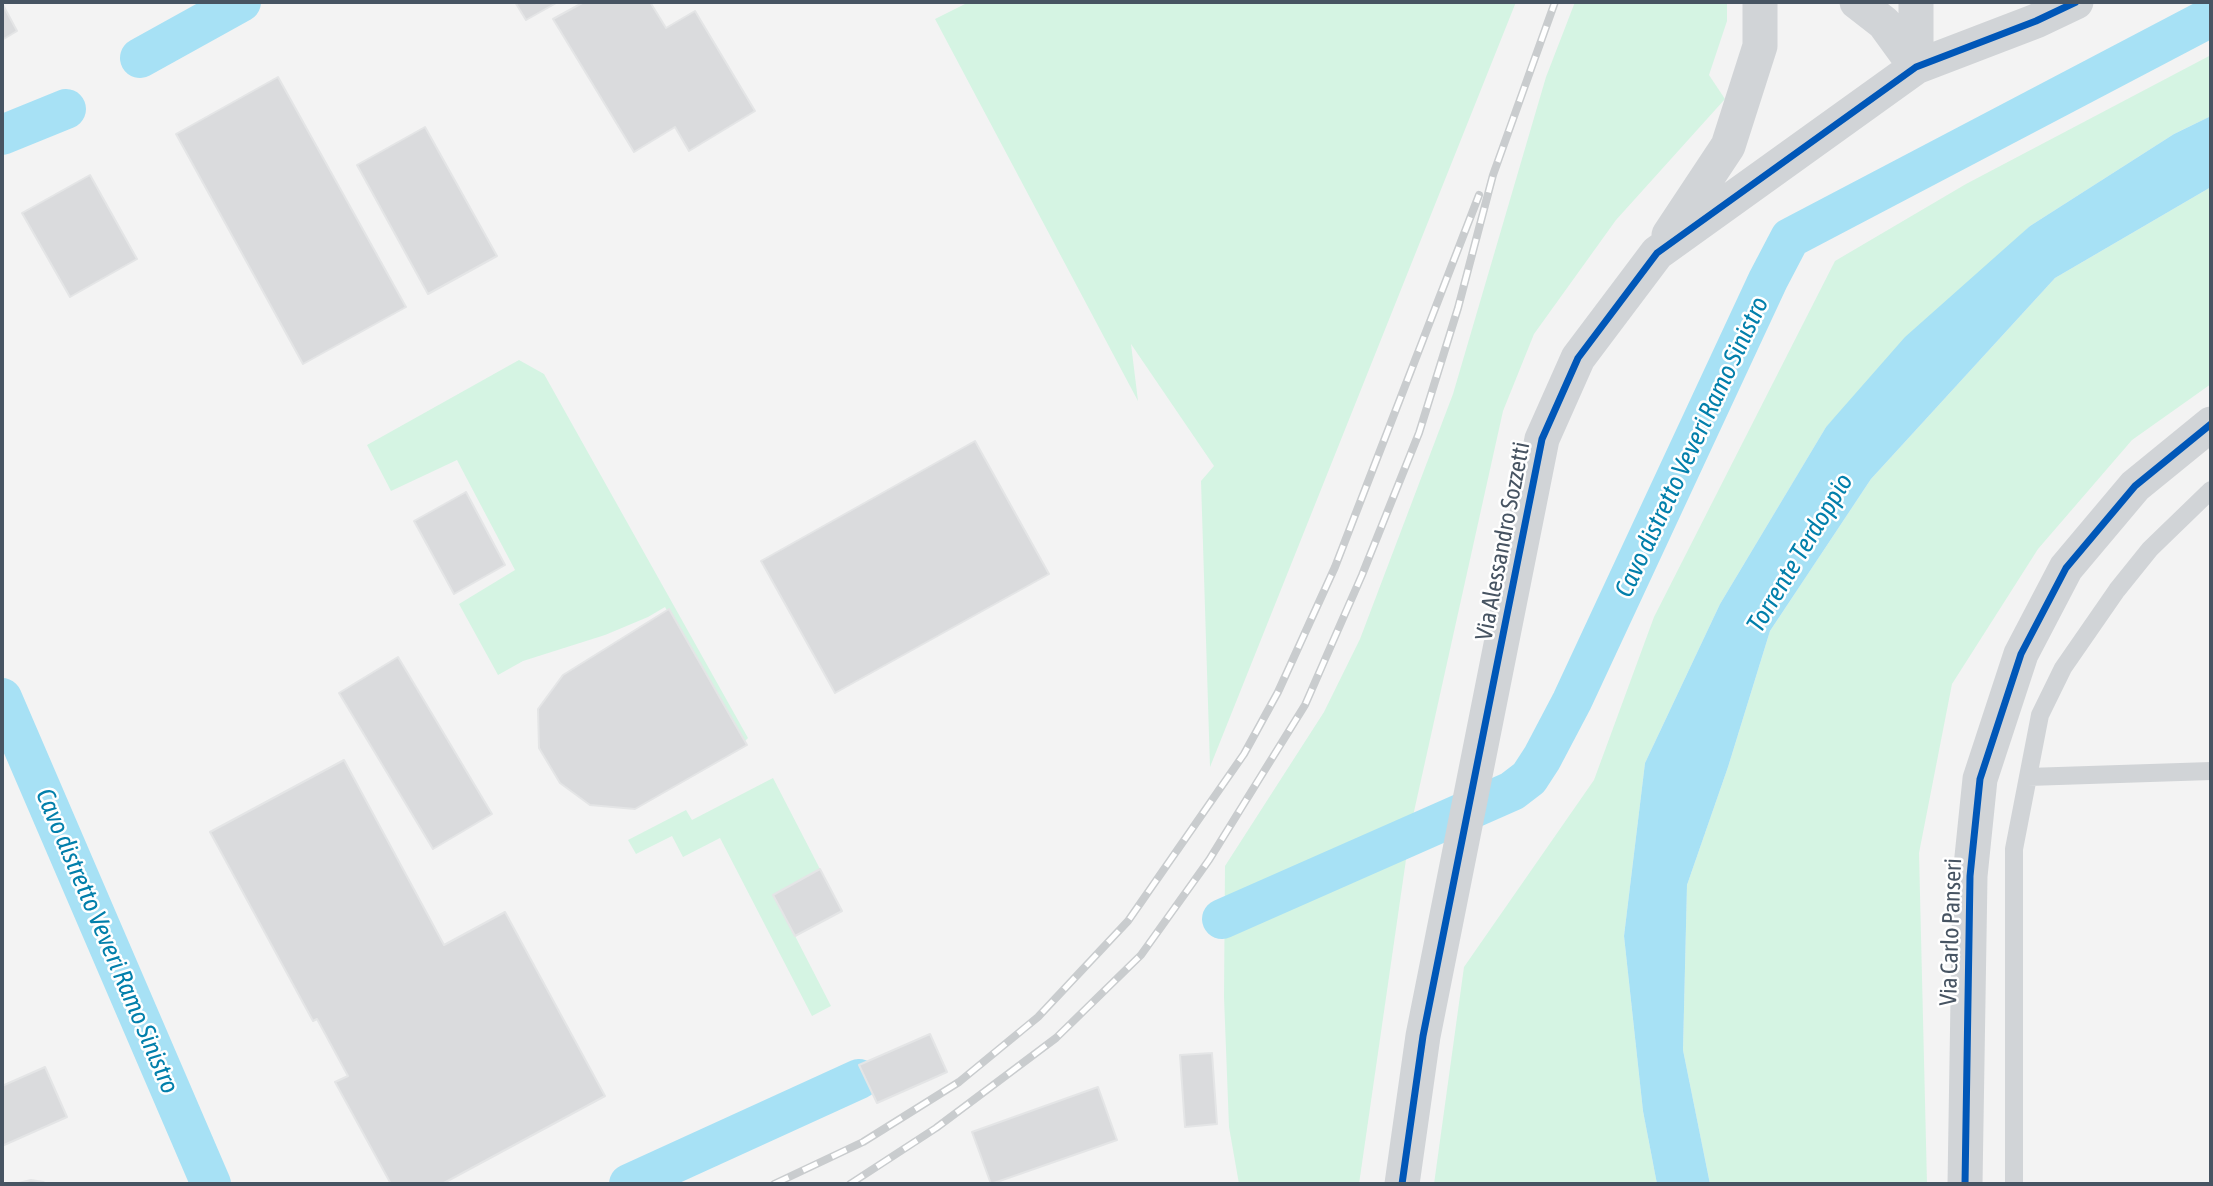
<!DOCTYPE html>
<style>
body{margin:0}
#map{position:relative;width:2213px;height:1186px;overflow:hidden;background:#f3f3f3;font-family:"Asap Condensed",sans-serif}
canvas{display:block}
.frame{position:absolute;inset:0;border:4px solid #475462;pointer-events:none}
</style>
<div id="map">
<canvas width="2213" height="1186"></canvas>
<div class="frame"></div>
</div>
<script>
const c = document.querySelector('canvas').getContext('2d');
c.lineJoin = 'round';
function fill(path, color) { c.fillStyle = color; c.fill(path, 'evenodd'); }
const shape = rows => new Path2D(rows.map(r => 'M' + r).join(''));
function stroke(path, color, width, dash) { c.strokeStyle = color; c.lineWidth = width; c.lineCap = dash ? 'butt' : 'round'; c.setLineDash(dash || []); c.stroke(path); }
function write(font, color, halo, rows, align = 'center') {
  c.font = font + ' "Asap Condensed",sans-serif'; c.lineWidth = 5; c.setLineDash([]); c.textBaseline = 'middle'; c.strokeStyle = halo; c.fillStyle = color; for (const [text, x, y, turn = 0] of rows) {
    c.save(); c.translate(x, y); c.rotate((+turn || 0) * Math.PI / 180); c.textAlign = isNaN(turn) ? turn : align; if (halo) c.strokeText(text, 0, 0); c.fillText(text, 0, 0); c.restore();
  }
}
const green = shape([
 [969,2,1516,2,1210,767,1201,481,1214,466,1131,344,1138,401,935,19],
 [1575,2,1727,2,1727,21,1709,75,1725,99,1616,220,1534,334,1503,411,1411,825,1359,1184,1239,1184,1229,1127,1224,997,1225,866,1324,712,1360,639,1453,394,1546,77],
 [2211,55,2211,116,2174,134,2030,226,1826,427,1720,604,1645,763,1624,936,1643,1111,1657,1184,1434,1184,1464,967,1594,780,1654,617,1835,261,1966,184],
 [2211,187,2211,384,2132,440,2038,549,1952,684,1919,853,1927,1184,1710,1184,1683,1050,1687,885,1728,767,1770,631,1871,479,2055,278],
 [519,360,544,374,748,738,743,743,665,607,648,617,605,635,523,661,498,675,459,604,515,570,457,460,391,491,367,445],
 [773,778,820,869,774,895,831,1006,812,1016,720,838,683,857,672,836,636,854,628,840,686,810,692,820]
]);
const water = shape([
 [2211,116,2211,187,2055,278,1871,479,1770,631,1728,767,1687,885,1683,1050,1710,1184,1657,1184,1643,1111,1624,936,1645,763,1720,604,1826,427,1905,337,2030,226,2174,134]
]);
const canal = shape([
 [140,58,241,2],
 [2,135,66,109],
 [2,698,211,1184],
 [1222,919,1512,791,1529,778,1542,758,1572,701,1768,280,1790,238,2211,17],
 [629,1184,859,1079]
]);
const building = shape([
 [515,2,558,2,526,20,515,2],
 [584,2,650,2,666,28,695,11,755,111,689,151,675,127,634,152,553,19,584,2],
 [2,3,17,31,2,40,2,3],
 [278,77,406,307,303,364,176,134,278,77],
 [425,127,497,256,428,294,357,165,425,127],
 [90,175,137,259,70,297,22,213,90,175],
 [975,441,1049,574,835,693,761,561,975,441],
 [466,492,505,565,454,594,414,521,466,492],
 [669,609,747,745,635,809,590,805,560,783,539,748,538,709,563,675,669,609],
 [398,657,492,814,433,849,339,693,398,657],
 [344,760,444,945,505,912,605,1096,442,1184,391,1184,335,1082,348,1076,317,1019,313,1021,210,832,344,760],
 [820,869,842,911,795,936,773,895,820,869],
 [930,1034,947,1072,877,1103,859,1065,930,1034],
 [1212,1053,1217,1124,1185,1127,1180,1055,1212,1053],
 [45,1067,67,1117,2,1146,2,1086,45,1067],
 [1098,1087,1117,1140,991,1184,972,1132,1098,1087],
 [31,1180,43,1182,47,1184,15,1184,31,1180]
]);
const service = shape([
 [2028,777,2211,771],
 [2014,1184,2014,849,2040,715,2063,668,2117,590,2150,549,2211,490]
]);
const minor = shape([
 [1857,2,1884,23,1916,67],
 [1916,2,1916,67],
 [1669,235,1728,146,1760,46,1760,2],
 [1402,1184,1423,1036,1542,439,1578,358,1657,253,1916,67,2036,21,2076,2],
 [1965,1184,1970,876,1980,779,2021,654,2066,568,2135,486,2211,424]
]);
const rail = shape([
 [774,1184,863,1142,959,1082,1038,1017,1128,921,1244,754,1278,692,1335,567,1479,195],
 [850,1184,936,1128,1056,1038,1141,955,1209,860,1305,705,1362,575,1419,433,1458,308,1493,175,1555,2]
]);
const cycleway = shape([
 [1402,1184,1423,1036,1542,439,1578,358,1657,253,1916,67,2036,21,2076,2],
 [1965,1184,1970,876,1980,779,2021,654,2066,568,2135,486,2211,424]
]);
const streetNames = [
 ["Via Alessandro Sozzetti",1503,541,-79],
 ["Via Carlo Panseri",1951,932,-88]
];
const waterNames = [
 ["Cavo distretto Veveri Ramo Sinistro",1692,447,-65],
 ["Torrente Terdoppio",1800,553,-59],
 ["Cavo distretto Veveri Ramo Sinistro",107,941,67]
];
fill(green, '#d5f4e3');
fill(water, '#a7e1f5');
stroke(canal, '#a7e1f5', 40);
fill(building, '#dadbdd');
stroke(building, '#e4e5e6', 2);
stroke(service, '#d1d4d7', 18);
stroke(minor, '#d1d4d7', 35);
stroke(rail, '#c9ccce', 8);
stroke(rail, '#fff', 5, [16]);
stroke(cycleway, '#0057b8', 7);
write('24px', '#475462', '#fff', streetNames);
write('italic 26px', '#027fab', '#fff', waterNames);
</script>
